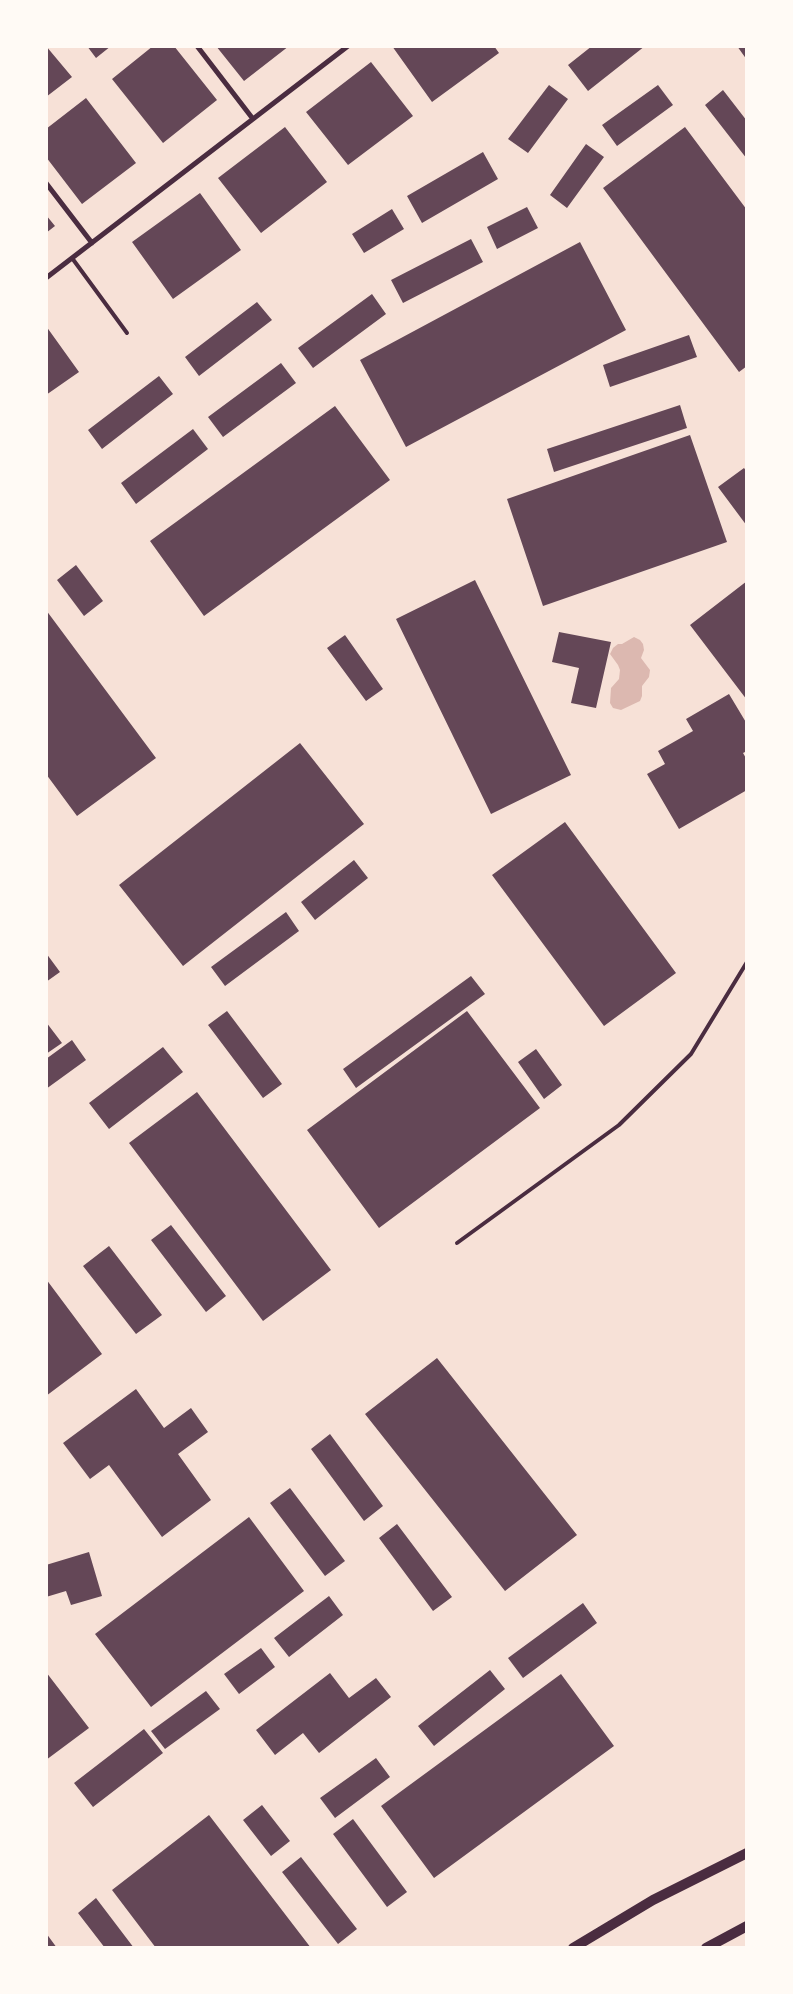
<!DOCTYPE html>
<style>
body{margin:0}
#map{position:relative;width:793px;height:1994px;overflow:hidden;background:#f7e1d7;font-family:Poppins,sans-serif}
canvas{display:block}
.frame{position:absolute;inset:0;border:48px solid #fffaf5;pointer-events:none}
</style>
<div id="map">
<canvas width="793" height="1994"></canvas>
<div class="frame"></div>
</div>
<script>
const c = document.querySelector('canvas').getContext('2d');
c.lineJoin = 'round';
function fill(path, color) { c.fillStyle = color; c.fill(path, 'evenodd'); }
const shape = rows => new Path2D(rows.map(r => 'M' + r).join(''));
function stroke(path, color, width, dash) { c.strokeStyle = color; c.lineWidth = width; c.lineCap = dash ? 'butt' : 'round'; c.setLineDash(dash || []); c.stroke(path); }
const water = shape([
 [634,637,640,640,643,644,644,650,641,658,650,670,649,677,642,686,642,696,640,701,621,710,613,708,610,703,611,688,619,679,620,670,618,665,610,654,613,648,618,644,622,644]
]);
const building = shape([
 [46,46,72,77,46,97],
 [87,46,111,46,96,58],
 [153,46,174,46,217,100,163,143,112,79],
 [216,46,289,46,244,81],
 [392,46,494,46,499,53,432,102],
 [592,46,645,46,588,91,568,65],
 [737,46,747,46,747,60],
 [371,62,413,116,348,165,306,112],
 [549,85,568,99,528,153,508,139],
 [658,85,673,105,617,146,602,125],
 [723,90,747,121,747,159,705,105],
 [86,98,136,163,82,204,46,157,46,129],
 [285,127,327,182,261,233,218,178],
 [685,127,747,210,747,366,739,372,603,188],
 [586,144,604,157,567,208,550,195],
 [483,152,498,179,422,223,407,196],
 [200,193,241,250,173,299,132,242],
 [527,207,538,228,497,249,487,227],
 [392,209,404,229,364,253,352,234],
 [46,215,55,226,46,233],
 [471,239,483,262,403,303,391,280],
 [580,242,626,330,406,447,360,360],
 [372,294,386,314,313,368,298,348],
 [257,302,272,320,199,376,185,357],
 [46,326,79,372,46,395],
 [689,335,697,357,610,387,603,365],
 [281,363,296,383,223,437,208,417],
 [159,376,173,394,102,449,88,430],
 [680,405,687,428,554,472,547,449],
 [335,406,390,480,204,616,150,541],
 [193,429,208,449,136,504,121,483],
 [690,435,727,542,543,606,507,499],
 [744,468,747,472,747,526,718,487],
 [76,565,103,601,84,616,57,580],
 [475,580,571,775,491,814,396,619],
 [747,581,747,700,690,625],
 [46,610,156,758,77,816,46,774],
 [559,632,611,642,596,708,571,703,579,668,552,662],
 [345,635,383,689,366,701,327,648],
 [729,694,747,724,747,751,743,753,747,760,747,790,679,829,647,774,665,764,658,751,693,731,686,719],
 [300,743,364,824,183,966,119,885],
 [565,822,676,973,604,1026,492,875],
 [354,860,368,878,315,920,301,902],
 [286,912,299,931,225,986,211,967],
 [46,953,60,972,46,982],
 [471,976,485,994,356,1088,343,1069],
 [227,1011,282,1084,263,1098,208,1025],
 [467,1011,540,1108,379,1228,307,1130],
 [46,1022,62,1043,46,1054],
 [72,1040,86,1060,46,1089,46,1059],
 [163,1047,183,1072,109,1129,89,1103],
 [536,1049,562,1085,544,1099,518,1062],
 [197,1092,331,1270,263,1321,129,1143],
 [171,1225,226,1296,206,1312,151,1240],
 [109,1246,162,1315,136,1334,83,1266],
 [46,1279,102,1354,46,1396],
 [437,1358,577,1535,505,1591,365,1414],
 [136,1389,164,1428,191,1408,208,1432,178,1454,211,1500,162,1537,109,1465,90,1479,63,1443],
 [330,1434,383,1506,364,1521,311,1449],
 [290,1488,345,1561,325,1576,270,1503],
 [249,1517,304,1591,151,1707,95,1634],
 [397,1524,452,1597,433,1611,379,1538],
 [89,1552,102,1596,71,1605,66,1591,46,1597,46,1565],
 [329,1596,343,1615,289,1657,274,1638],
 [583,1603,597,1623,523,1678,508,1658],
 [261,1648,275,1667,239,1694,224,1674],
 [490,1670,505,1689,434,1746,418,1726],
 [46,1672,89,1728,46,1760],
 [330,1673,349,1698,376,1678,391,1697,319,1753,303,1733,275,1755,256,1730],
 [561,1674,614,1746,434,1878,381,1806],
 [206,1691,220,1709,165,1749,151,1731],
 [144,1729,163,1753,93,1807,74,1783],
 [376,1758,390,1777,335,1818,320,1798],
 [262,1805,290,1841,271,1856,243,1820],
 [209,1815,311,1948,156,1948,112,1890],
 [353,1819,407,1892,387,1907,333,1834],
 [301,1857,357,1929,338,1944,282,1872],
 [96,1898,134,1948,105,1948,78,1913],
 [46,1933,57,1948,46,1948]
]);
const service = shape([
 [72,258,127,333],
 [457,1243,619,1125,691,1054,747,962]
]);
const minor = shape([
 [197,46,253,119],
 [46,183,92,243],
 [46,278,348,46]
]);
const secondary = shape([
 [573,1948,653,1900,747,1853],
 [706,1948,747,1926]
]);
fill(water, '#dcb8b0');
fill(building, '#644757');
stroke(service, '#4a2c40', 4);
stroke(minor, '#4a2c40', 5);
stroke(secondary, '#4a2c40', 10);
</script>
